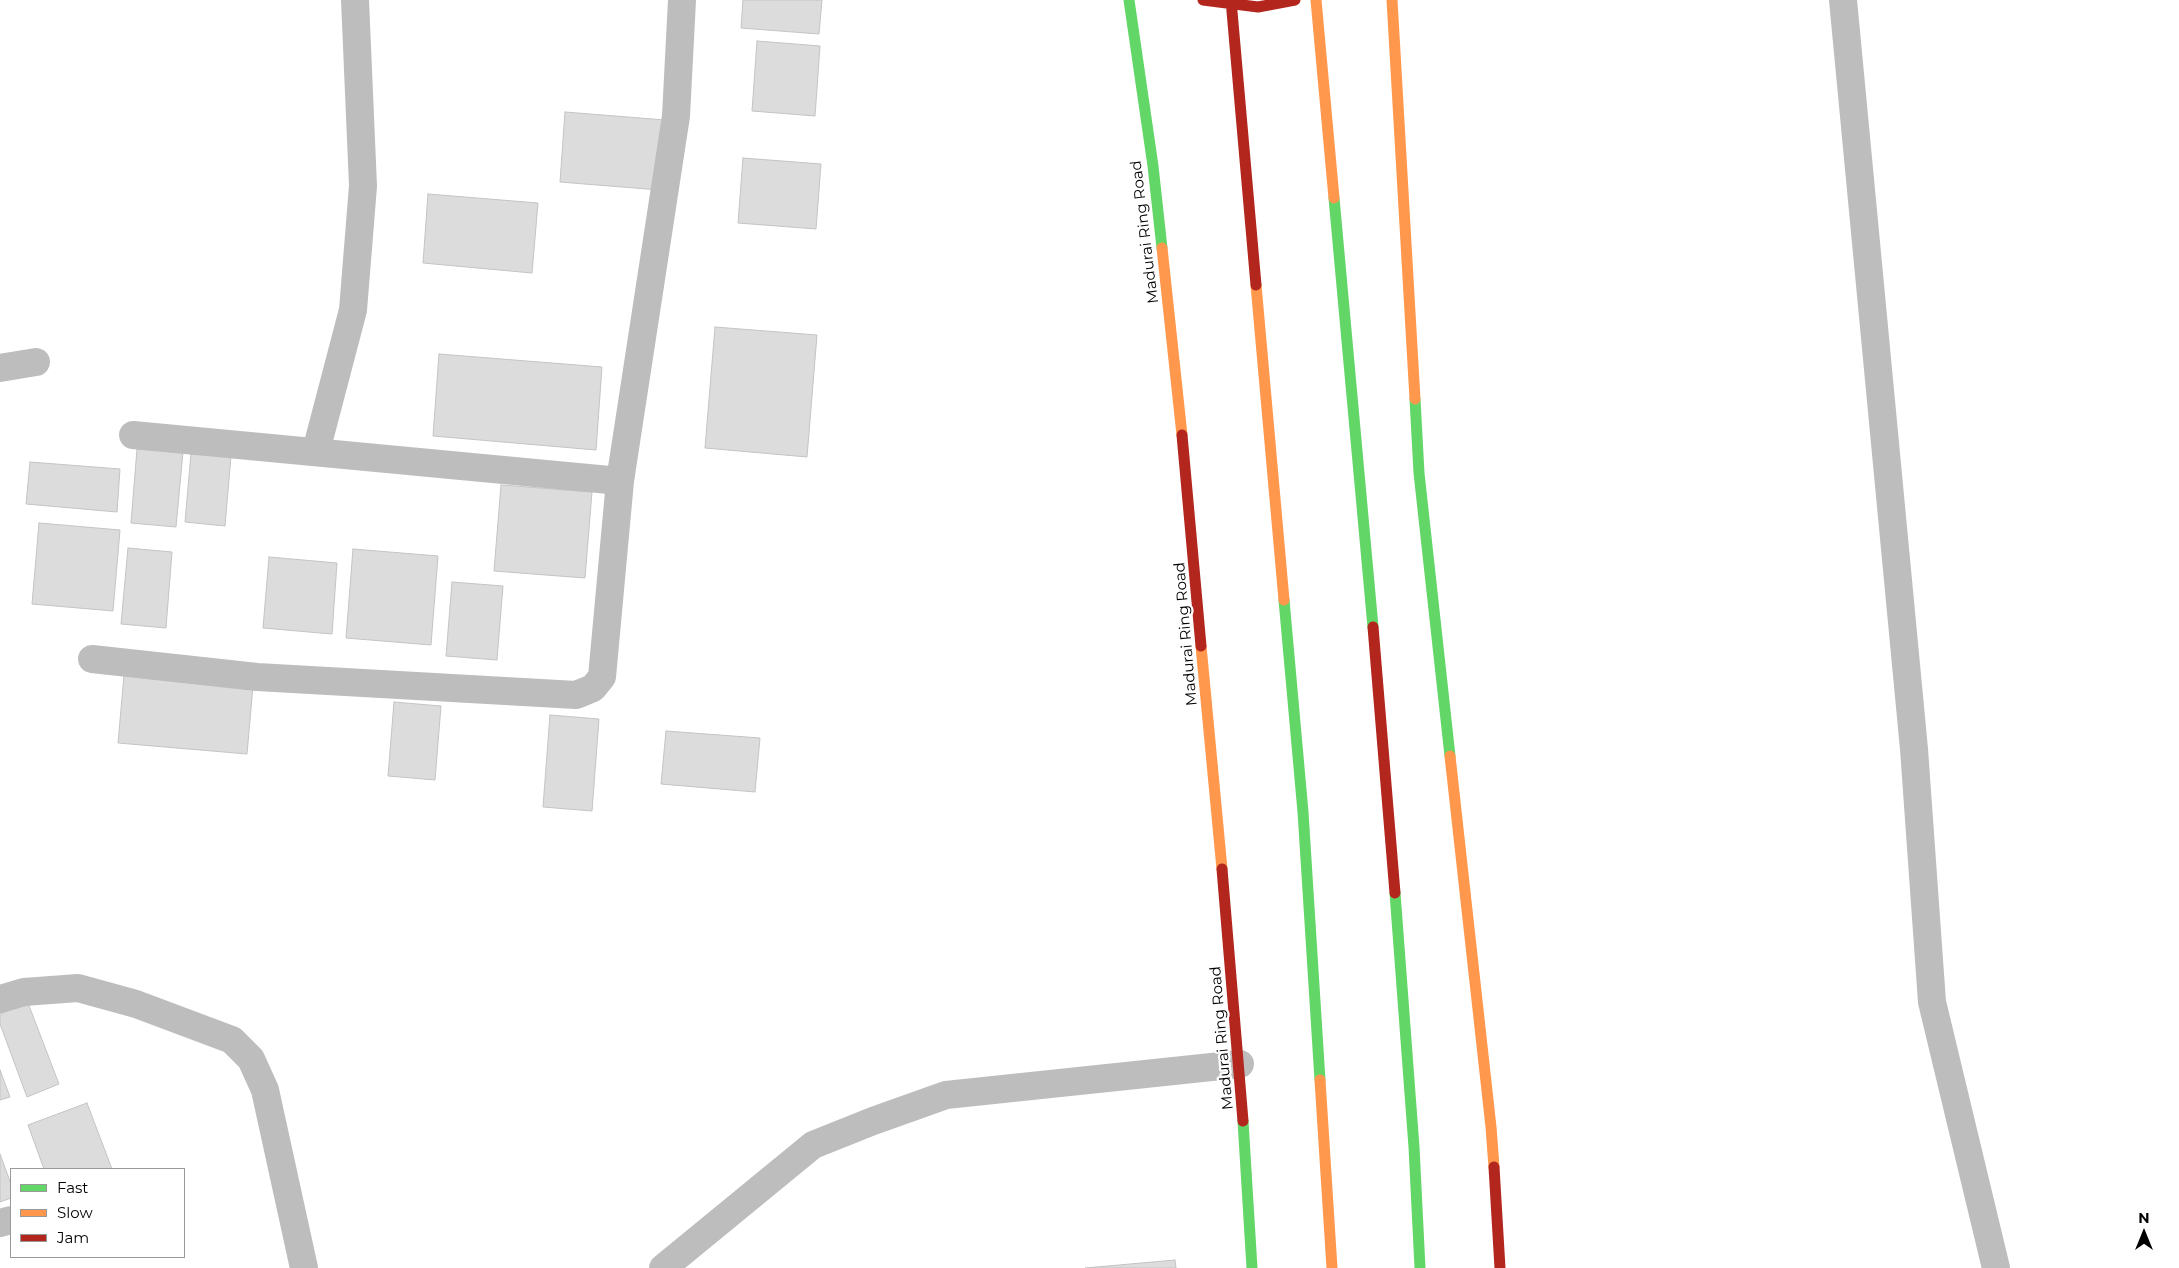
<!DOCTYPE html>
<style>
body{margin:0}
#map{position:relative;width:2179px;height:1268px;overflow:hidden;background:#fff;font-family:Montserrat,sans-serif}
canvas{display:block}
.legend{position:absolute;left:10px;top:1168px;width:175px;height:90px;box-sizing:border-box;background:#fff;border:1px solid #999;margin:0;padding:6px 9px;list-style:none;font-size:15px;color:#000}
.legend li{display:flex;align-items:center;gap:10px;height:25px}
.legend b{width:25px;border:1px solid #999}
.north{position:absolute;left:2119px;top:1208px;width:50px;height:50px;-webkit-text-stroke:4px #fff;paint-order:stroke;rotate:0deg;font-size:14px;font-weight:700;line-height:20px;text-align:center;color:#000}
.north::after{content:'';display:block;margin:auto;width:18px;height:22px;background:#000;clip-path:polygon(50% 0,100% 100%,50% 72%,0 100%)}
</style>
<div id="map">
<canvas width="2179" height="1268"></canvas>
<ul class="legend">
<li><b style="height:6px;background:#63d668"></b>Fast</li>
<li><b style="height:6px;background:#ff974d"></b>Slow</li>
<li><b style="height:6px;background:#b3261e"></b>Jam</li>
</ul>
<div class="north">N</div>
</div>
<script>
const c = document.querySelector('canvas').getContext('2d');
c.lineJoin = 'round';
function fill(path, color) { c.fillStyle = color; c.fill(path, 'evenodd'); }
const shape = rows => new Path2D(rows.map(r => 'M' + r).join(''));
function stroke(path, color, width, dash) { c.strokeStyle = color; c.lineWidth = width; c.lineCap = dash ? 'butt' : 'round'; c.setLineDash(dash || []); c.stroke(path); }
function write(font, color, halo, rows, align = 'center') {
  c.font = font + ' Montserrat,sans-serif'; c.lineWidth = 4.5; c.setLineDash([]); c.textBaseline = 'middle'; c.strokeStyle = halo; c.fillStyle = color; for (const [text, x, y, turn = 0] of rows) {
    c.save(); c.translate(x, y); c.rotate((+turn || 0) * Math.PI / 180); c.textAlign = isNaN(turn) ? turn : align; if (halo) c.strokeText(text, 0, 0); c.fillText(text, 0, 0); c.restore();
  }
}
const building = shape([
 [743,0,822,0,819,34,741,28,743,0],
 [757,41,820,46,815,116,752,111,757,41],
 [565,112,665,120,659,190,560,182,565,112],
 [743,158,821,164,816,229,738,223,743,158],
 [428,194,538,203,532,273,423,263,428,194],
 [715,327,817,335,807,457,705,448,715,327],
 [439,354,602,367,596,450,433,436,439,354],
 [137,449,183,452,176,527,131,523,137,449],
 [191,453,231,456,225,526,185,522,191,453],
 [30,462,120,469,117,512,26,504,30,462],
 [501,485,592,492,585,578,494,571,501,485],
 [39,523,120,530,113,611,32,604,39,523],
 [128,548,172,552,166,628,121,624,128,548],
 [353,549,438,556,431,645,346,638,353,549],
 [269,557,337,563,332,634,263,628,269,557],
 [452,582,503,586,497,660,446,656,452,582],
 [124,675,253,686,247,754,118,743,124,675],
 [394,702,441,706,435,780,388,776,394,702],
 [550,715,599,719,592,811,543,807,550,715],
 [666,731,760,738,755,792,661,784,666,731],
 [28,1003,59,1084,27,1097,0,1024,0,1014,28,1003],
 [0,1070,10,1097,0,1100,0,1070],
 [87,1103,112,1169,44,1169,28,1125,87,1103],
 [0,1154,11,1184,11,1198,0,1202,0,1154],
 [1175,1260,1176,1268,1085,1268,1175,1260]
]);
const street = shape([
 [1843,0,1914,749,1932,1002,1996,1268],
 [0,368,36,362],
 [133,435,620,481],
 [316,451,353,310,363,186,355,0],
 [92,659,257,677,576,695,593,688,602,677,620,481,676,116,682,0],
 [0,999,24,992,78,988,136,1004,232,1040,251,1059,265,1090,304,1268],
 [0,1223,11,1220],
 [663,1268,813,1145,873,1121,946,1095,1240,1064]
]);
const fast = shape([
 [1129,0,1153,166,1162,248],
 [1334,198,1373,627],
 [1415,399,1419,473,1450,756],
 [1284,600,1303,812,1320,1080],
 [1395,893,1414,1147,1420,1268],
 [1243,1121,1252,1268]
]);
const slow = shape([
 [1316,0,1334,198],
 [1392,0,1415,399],
 [1162,248,1182,435],
 [1256,285,1284,600],
 [1201,646,1222,869],
 [1450,756,1491,1127,1494,1167],
 [1320,1080,1332,1268]
]);
const jam = shape([
 [1203,0,1258,7,1295,0],
 [1231,0,1256,285],
 [1182,435,1201,646],
 [1373,627,1395,893],
 [1222,869,1243,1121],
 [1494,1167,1500,1268]
]);
const streetNames = [
 ["Madurai Ring Road",1145,232,-97],
 ["Madurai Ring Road",1186,634,-95],
 ["Madurai Ring Road",1222,1038,-95]
];
fill(building, '#dcdcdc');
stroke(building, '#c4c4c4', 1);
stroke(street, '#bdbdbd', 28);
stroke(fast, '#63d668', 11);
stroke(slow, '#ff974d', 11);
stroke(jam, '#b3261e', 11);
write('15px', '#000', '#fff', streetNames);
</script>
